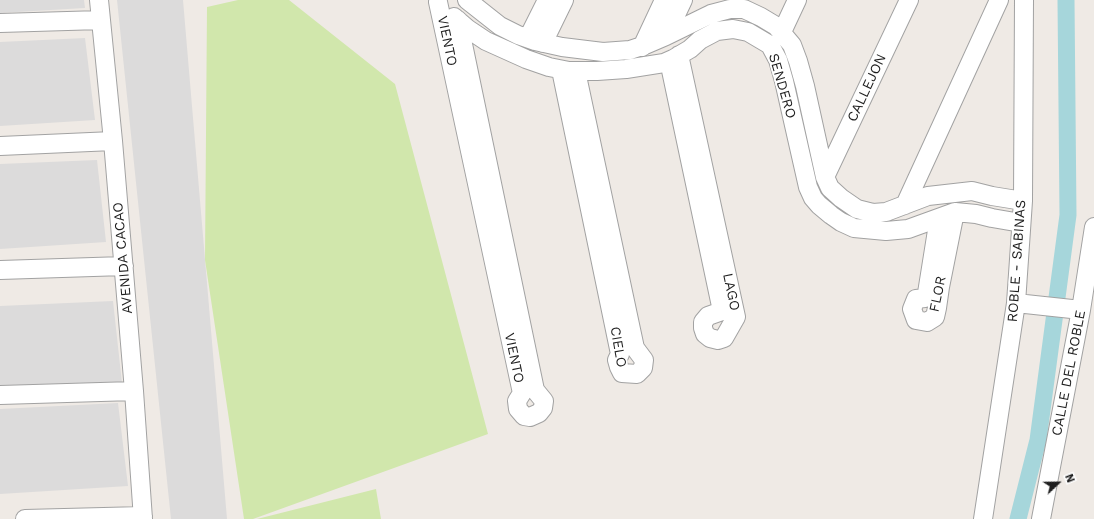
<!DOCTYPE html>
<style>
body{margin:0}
#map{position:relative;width:1094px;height:519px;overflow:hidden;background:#efeae5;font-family:"Work Sans",sans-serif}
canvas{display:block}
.north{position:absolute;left:1038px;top:463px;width:40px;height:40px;-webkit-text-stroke:3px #fff;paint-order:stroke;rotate:68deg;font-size:11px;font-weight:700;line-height:16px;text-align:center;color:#1e1e1e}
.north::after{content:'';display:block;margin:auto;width:14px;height:18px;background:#1e1e1e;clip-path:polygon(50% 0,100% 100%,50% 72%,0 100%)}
</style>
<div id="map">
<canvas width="1094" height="519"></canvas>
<div class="north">N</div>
</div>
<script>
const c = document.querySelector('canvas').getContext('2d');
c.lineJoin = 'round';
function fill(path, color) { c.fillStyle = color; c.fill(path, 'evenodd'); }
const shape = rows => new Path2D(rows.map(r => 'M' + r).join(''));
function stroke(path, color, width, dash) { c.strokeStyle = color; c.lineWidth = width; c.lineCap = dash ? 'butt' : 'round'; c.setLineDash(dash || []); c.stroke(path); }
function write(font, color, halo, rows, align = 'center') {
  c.font = font + ' "Work Sans",sans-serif'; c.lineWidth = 3.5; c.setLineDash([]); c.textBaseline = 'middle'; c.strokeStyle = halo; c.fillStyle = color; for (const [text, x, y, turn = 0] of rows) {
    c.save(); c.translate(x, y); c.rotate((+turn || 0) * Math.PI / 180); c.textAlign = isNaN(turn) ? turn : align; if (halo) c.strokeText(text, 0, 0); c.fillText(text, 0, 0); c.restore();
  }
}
const residential = shape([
 [0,0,84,0,85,8,0,13],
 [117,0,183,0,227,519,171,519],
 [85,38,95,120,0,126,0,42],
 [97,160,106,242,0,249,0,164],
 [113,301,122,383,0,391,0,306],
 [118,403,128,486,0,494,0,409]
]);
const grass = shape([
 [238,0,289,0,395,84,488,434,253,519,244,519,205,260,207,7],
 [376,489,381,519,257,519]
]);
const canal = shape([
 [1018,519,1038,440,1068,215,1066,0]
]);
const minor = shape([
 [99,0,113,141,134,391,143,519],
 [467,0,500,26,518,35,535,41,562,47,603,52,630,50,645,45,666,36,711,14,730,9,744,9,761,17,776,26,792,45,798,61,805,86,825,177,830,188,841,198,857,209,873,213,886,212,928,196,972,191,992,196,1023,201],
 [438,2,522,393,517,401,518,409,524,416,530,417,539,413,543,408,544,401,535,390,458,20],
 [454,17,468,29,486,41,526,59,549,67,569,71,597,71,626,69,664,63,673,59,690,49,700,40,717,31,733,29,748,32,770,45,778,60,784,81,808,187,813,198,819,205,831,215,841,222,854,228,886,231,908,229,955,212,976,214,992,218,1021,223],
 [0,23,101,20],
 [782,32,797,0],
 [666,36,683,0],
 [528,38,547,0],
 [543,43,564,0],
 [642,47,664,0],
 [669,61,722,311,708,316,703,322,703,328,705,334,710,338,718,340,724,338,736,317,679,55],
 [561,70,620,354,617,360,619,367,622,373,637,374,643,368,644,360,635,348,576,71],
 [0,146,113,141],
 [825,177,909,0],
 [905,205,999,0],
 [939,218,927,293,925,298,916,299,912,309,916,320,927,322,935,317,937,308,940,287,955,212],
 [0,270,124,266],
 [1016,303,1081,310],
 [0,395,134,391],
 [25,519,143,516],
 [983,519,1016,303,1023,201,1024,0],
 [1041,519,1081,310,1094,227]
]);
const streetNames = [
 ["VIENTO",447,41,78],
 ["SENDERO",782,86,74],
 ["CALLEJON",867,88,-65],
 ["AVENIDA CACAO",123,258,-95],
 ["ROBLE - SABINAS",1017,261,-86],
 ["LAGO",731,292,78],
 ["FLOR",938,294,-78],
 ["CIELO",618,347,80],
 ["VIENTO",514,358,78],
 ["CALLE DEL ROBLE",1069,373,-79]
];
fill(residential, '#dcdbdb');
fill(grass, '#d1e7ac');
stroke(canal, '#a6d6db', 17);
stroke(minor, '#a2a2a2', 20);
stroke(minor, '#fff', 18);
write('14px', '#1e1e1e', '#fff', streetNames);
</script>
